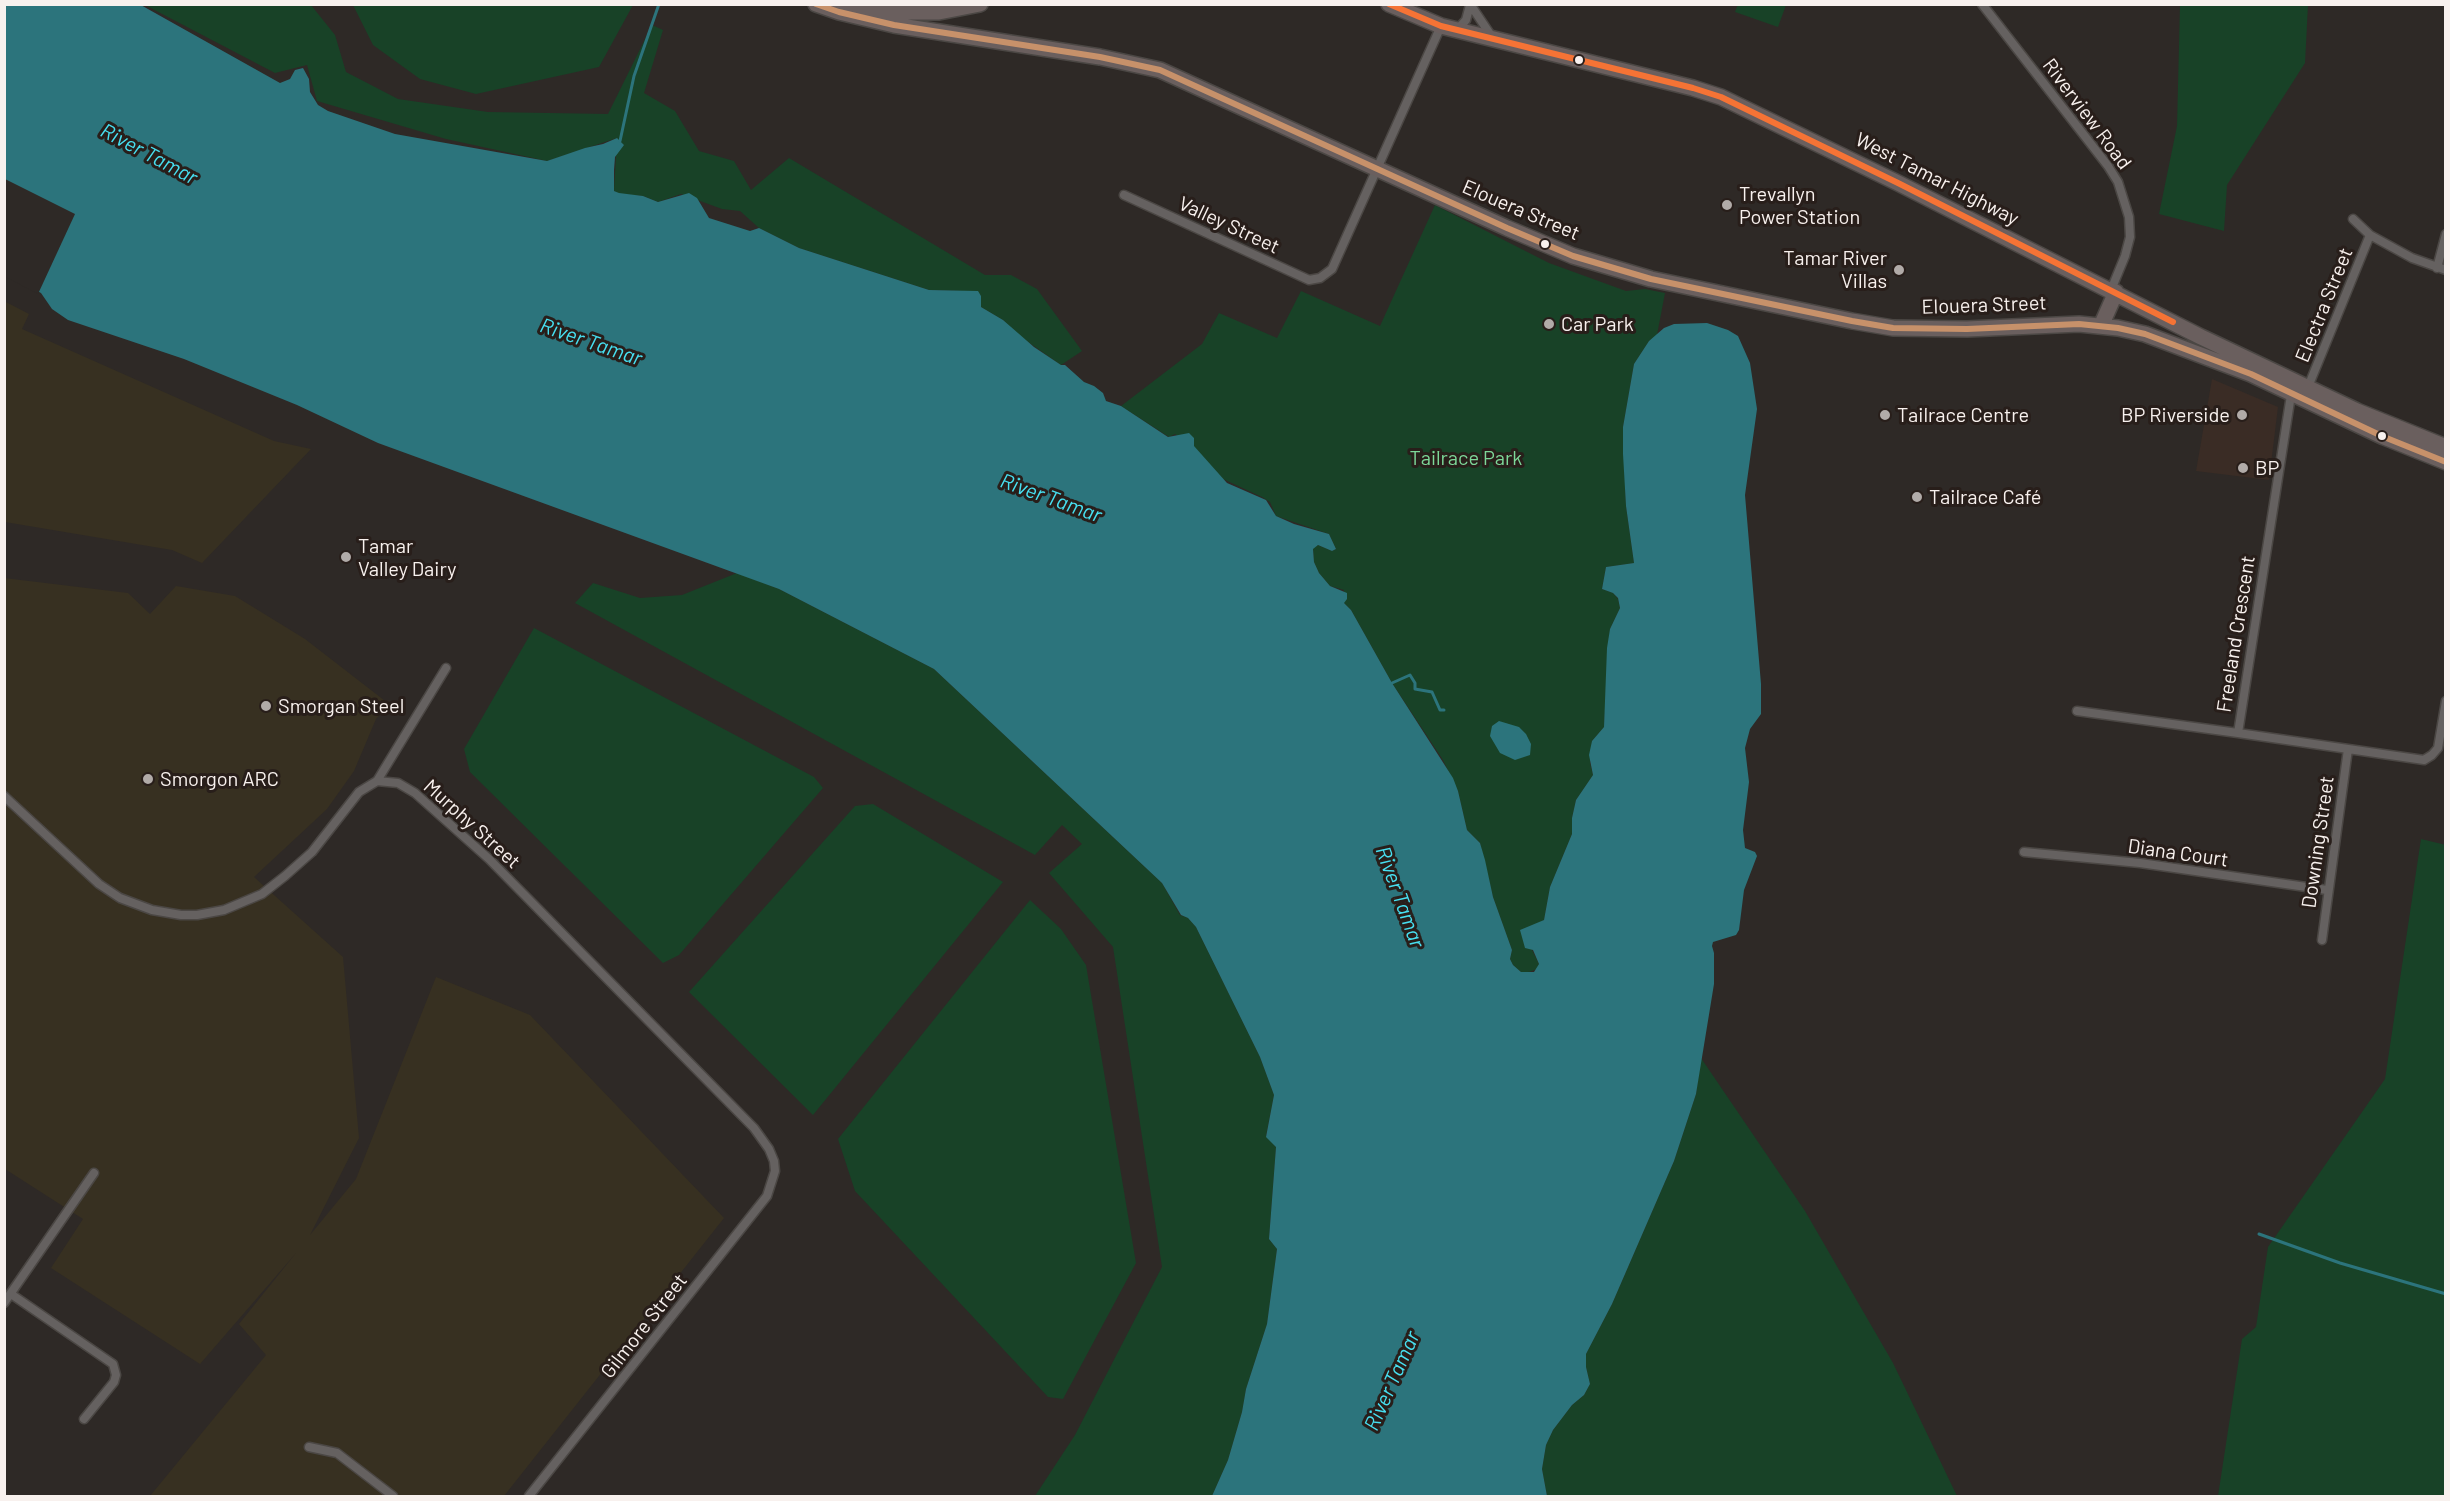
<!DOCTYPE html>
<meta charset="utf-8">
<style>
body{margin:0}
#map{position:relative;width:2450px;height:1501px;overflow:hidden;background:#2e2926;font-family:Barlow,sans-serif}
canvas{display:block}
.frame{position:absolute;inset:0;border:6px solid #f8f1ee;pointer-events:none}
</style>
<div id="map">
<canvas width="2450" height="1501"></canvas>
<div class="frame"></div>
</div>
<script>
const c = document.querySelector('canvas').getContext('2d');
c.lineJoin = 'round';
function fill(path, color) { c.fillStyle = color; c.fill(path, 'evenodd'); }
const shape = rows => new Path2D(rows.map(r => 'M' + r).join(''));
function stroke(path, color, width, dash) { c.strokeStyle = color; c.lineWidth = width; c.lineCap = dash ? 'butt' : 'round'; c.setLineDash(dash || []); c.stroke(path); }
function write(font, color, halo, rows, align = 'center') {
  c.font = font + ' Barlow,sans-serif'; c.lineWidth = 6; c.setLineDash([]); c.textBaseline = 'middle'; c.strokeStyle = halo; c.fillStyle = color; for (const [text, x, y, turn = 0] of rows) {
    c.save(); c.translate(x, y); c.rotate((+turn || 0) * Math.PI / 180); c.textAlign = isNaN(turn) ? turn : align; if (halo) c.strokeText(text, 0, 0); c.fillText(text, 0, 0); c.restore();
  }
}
const built = shape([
 [2212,379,2278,407,2269,480,2196,471]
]);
const industrial = shape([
 [4,301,29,314,22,329,274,441,311,449,202,563,172,550,5,522],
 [4,578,128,593,150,614,176,586,235,596,305,639,389,704,376,719,354,771,327,809,254,877,343,957,359,1138,310,1235,356,1179,436,977,530,1015,724,1218,504,1496,150,1496,266,1355,239,1324,296,1253,200,1364,51,1268,83,1219,5,1169]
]);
const green = shape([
 [1738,4,1785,4,1786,5,1778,27,1735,12],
 [145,5,311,5,335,35,346,72,398,99,488,112,608,114,652,25,663,30,644,93,675,111,699,151,734,161,751,190,789,158,985,275,1011,275,1037,289,1082,351,1061,365,1021,337,1003,320,981,307,981,296,963,291,929,290,799,248,759,228,740,211,722,209,681,194,658,202,643,196,619,194,614,191,617,138,547,161,446,139,317,101,307,65,275,73],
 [353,5,633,5,599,67,476,94,420,79,373,45],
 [2180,5,2308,5,2305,63,2227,185,2224,231,2159,214,2177,126],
 [1435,205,1549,263,1626,291,1645,289,1665,293,1657,335,1649,341,1634,364,1623,427,1626,506,1634,563,1606,567,1602,589,1613,593,1618,599,1620,608,1610,629,1604,727,1592,741,1590,763,1593,775,1576,800,1572,818,1572,834,1550,887,1544,920,1537,924,1532,950,1539,964,1537,969,1526,973,1521,972,1513,965,1510,959,1512,950,1493,897,1480,843,1467,830,1458,791,1443,760,1392,683,1351,610,1344,603,1344,590,1330,586,1319,573,1314,562,1313,548,1318,545,1332,551,1336,549,1329,534,1276,516,1270,502,1262,497,1223,479,1193,446,1175,434,1169,437,1121,406,1202,344,1219,313,1277,338,1301,291,1380,326],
 [737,573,779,589,934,669,1162,883,1180,915,1188,918,1196,927,1260,1057,1274,1095,1266,1136,1276,1147,1269,1239,1277,1249,1267,1324,1246,1389,1242,1412,1228,1460,1212,1496,1035,1496,1075,1435,1162,1267,1113,947,1049,873,1082,844,1062,825,1035,855,575,603,593,583,640,598,682,595],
 [534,628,814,777,823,788,679,955,663,963,470,772,464,749],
 [873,804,1003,882,813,1115,689,992,855,806],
 [2421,839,2446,845,2445,1496,2218,1496,2242,1339,2256,1327,2268,1247,2385,1079],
 [1030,900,1061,929,1086,965,1136,1263,1063,1399,1048,1397,855,1191,838,1139],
 [1701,1058,1805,1211,1893,1363,1957,1496,1547,1496,1542,1469,1546,1445,1553,1430,1572,1405,1584,1395,1590,1384,1586,1367,1586,1354,1612,1304,1674,1161,1696,1094]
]);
const water = shape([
 [139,4,280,83,290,79,295,70,303,68,309,79,310,92,318,105,328,111,395,134,547,161,585,148,603,144,617,138,624,145,615,157,614,170,614,191,619,193,643,196,658,202,689,193,697,198,709,218,750,231,759,228,799,248,929,290,978,291,981,296,981,307,1003,320,1034,347,1061,365,1065,365,1084,382,1094,386,1103,393,1106,401,1121,406,1168,437,1189,433,1194,438,1194,446,1227,483,1266,500,1276,516,1294,524,1329,534,1336,549,1332,551,1318,545,1313,549,1314,562,1319,573,1330,586,1347,593,1347,599,1344,603,1351,610,1392,683,1453,778,1458,791,1467,830,1480,843,1485,860,1493,897,1512,950,1510,959,1513,965,1521,972,1534,972,1539,964,1533,950,1525,948,1520,930,1544,920,1550,887,1572,834,1572,818,1576,800,1593,775,1589,755,1592,741,1604,727,1607,648,1610,629,1620,608,1618,598,1613,593,1602,589,1606,567,1634,563,1626,506,1623,454,1623,427,1634,364,1649,341,1664,328,1674,324,1707,323,1728,330,1738,336,1750,363,1757,409,1745,495,1761,684,1761,714,1750,729,1745,748,1749,782,1743,830,1745,848,1755,852,1757,856,1744,890,1739,930,1736,935,1713,942,1712,946,1714,953,1714,984,1696,1094,1674,1161,1612,1304,1586,1354,1586,1367,1590,1384,1584,1395,1572,1405,1553,1430,1546,1445,1542,1469,1547,1496,1212,1496,1228,1460,1242,1412,1246,1389,1267,1324,1277,1249,1269,1239,1276,1147,1266,1137,1274,1095,1260,1057,1196,927,1188,918,1181,915,1162,883,934,669,779,589,378,443,297,405,184,359,68,320,52,309,41,293,5,273,5,5],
 [1499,721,1519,727,1526,734,1531,744,1530,755,1515,760,1500,753,1490,736,1492,726]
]);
const pier = shape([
 [5,179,75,214,38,294,4,276]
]);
const stream = shape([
 [620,141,634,76,659,4],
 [1392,683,1410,675,1415,683,1415,689,1432,692,1440,710,1444,710],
 [2259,1234,2340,1263,2446,1294]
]);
const street = shape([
 [1470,4,1492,37],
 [1982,4,2108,166,2118,182,2129,217,2130,237,2125,256,2111,290],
 [1457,30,1466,20,1470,5],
 [1124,195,1309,280,1320,278,1332,269,1441,26],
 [2353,219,2370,235,2412,258,2446,270],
 [2437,268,2446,234],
 [2308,387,2370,235],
 [2291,395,2238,733,2424,760,2432,755,2438,748,2446,701],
 [2077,711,2238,733],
 [377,781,446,668],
 [4,796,99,884,120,898,152,910,181,915,197,915,224,910,262,894,285,876,312,852,359,792,377,781,398,783,415,793,489,859,754,1128,769,1149,774,1161,775,1171,767,1196,529,1496],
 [2024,852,2140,863,2327,890],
 [2322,940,2348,749],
 [11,1294,113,1364,116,1375,114,1382,84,1419],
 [4,1303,94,1173],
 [309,1447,337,1453,393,1496]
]);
const highway = shape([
 [816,4,839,12,894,25,1100,57,1160,70,1507,228,1573,256,1651,279,1852,321,1893,328,1967,329,2079,324,2118,328,2145,334,2251,374,2384,437,2446,462],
 [852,4,892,12,939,12,980,4],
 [1389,4,1441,26,1693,88,1721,97,1898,183,2201,337,2357,411,2446,447],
 [2101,326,2116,292]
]);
const bus1 = shape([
 [816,4,839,12,894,25,1100,57,1160,70,1507,228,1573,256,1651,279,1852,321,1893,328,1967,329,2079,324,2118,328,2145,334,2251,374,2384,437,2446,462]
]);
const bus2 = shape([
 [1389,4,1441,26,1693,88,1721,97,1898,183,2173,322]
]);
const markers = [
 [1579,60,5,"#f8f1ee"],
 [1727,205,6,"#b1aba8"],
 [1545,244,5,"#f8f1ee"],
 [1899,270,6,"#b1aba8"],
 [1549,324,6,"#b1aba8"],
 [1885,415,6,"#b1aba8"],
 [2242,415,6,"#b1aba8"],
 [2382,436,5,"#f8f1ee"],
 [2243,468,6,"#b1aba8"],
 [1917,497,6,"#b1aba8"],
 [346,557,6,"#b1aba8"],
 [266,706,6,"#b1aba8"],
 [148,779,6,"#b1aba8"]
];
const streetNames = [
 ["Riverview Road",2087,114,53],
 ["West Tamar Highway",1937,179,27],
 ["Elouera Street",1521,210,23],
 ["Valley Street",1229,225,25],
 ["Elouera Street",1984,305,-2],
 ["Electra Street",2324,305,-68],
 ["Freeland Crescent",2236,634,-81],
 ["Murphy Street",472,824,42],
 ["Downing Street",2318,842,-82],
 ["Diana Court",2178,853,8],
 ["Gilmore Street",644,1326,-52]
];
const poiNames = [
 ["Trevallyn",1739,194],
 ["Power Station",1739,217],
 ["Tamar River",1887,258,"right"],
 ["Villas",1887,281,"right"],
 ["Car Park",1561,324],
 ["Tailrace Centre",1897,415],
 ["BP Riverside",2230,415,"right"],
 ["BP",2255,468],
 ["Tailrace Café",1929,497],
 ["Tamar",358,546],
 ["Valley Dairy",358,569],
 ["Smorgan Steel",278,706],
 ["Smorgon ARC",160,779]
];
const parkNames = [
 ["Tailrace Park",1466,458]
];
const waterNames = [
 ["River Tamar",149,154,28],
 ["River Tamar",591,342,19],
 ["River Tamar",1051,498,20],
 ["River Tamar",1400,897,70],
 ["River Tamar",1392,1381,-66]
];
fill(built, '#3a2c25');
fill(industrial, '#373021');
fill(green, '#184227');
fill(water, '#2c747c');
fill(pier, '#2e2926');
stroke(stream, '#2c747c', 3);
stroke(street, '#4b4744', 11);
stroke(highway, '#4b4744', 18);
stroke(street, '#656160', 8);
stroke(highway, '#6a5f5e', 15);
stroke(bus1, '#c7916a', 6);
stroke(bus2, '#f57335', 6);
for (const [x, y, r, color] of markers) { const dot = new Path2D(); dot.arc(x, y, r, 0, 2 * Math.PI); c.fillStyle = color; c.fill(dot); stroke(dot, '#281e1a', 2); }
write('20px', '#f8f1ee', '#281e1a', streetNames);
write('20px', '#f8f1ee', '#281e1a', poiNames, 'left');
write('20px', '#7dd899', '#281e1a', parkNames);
write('italic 21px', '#47dff0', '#281e1a', waterNames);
</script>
